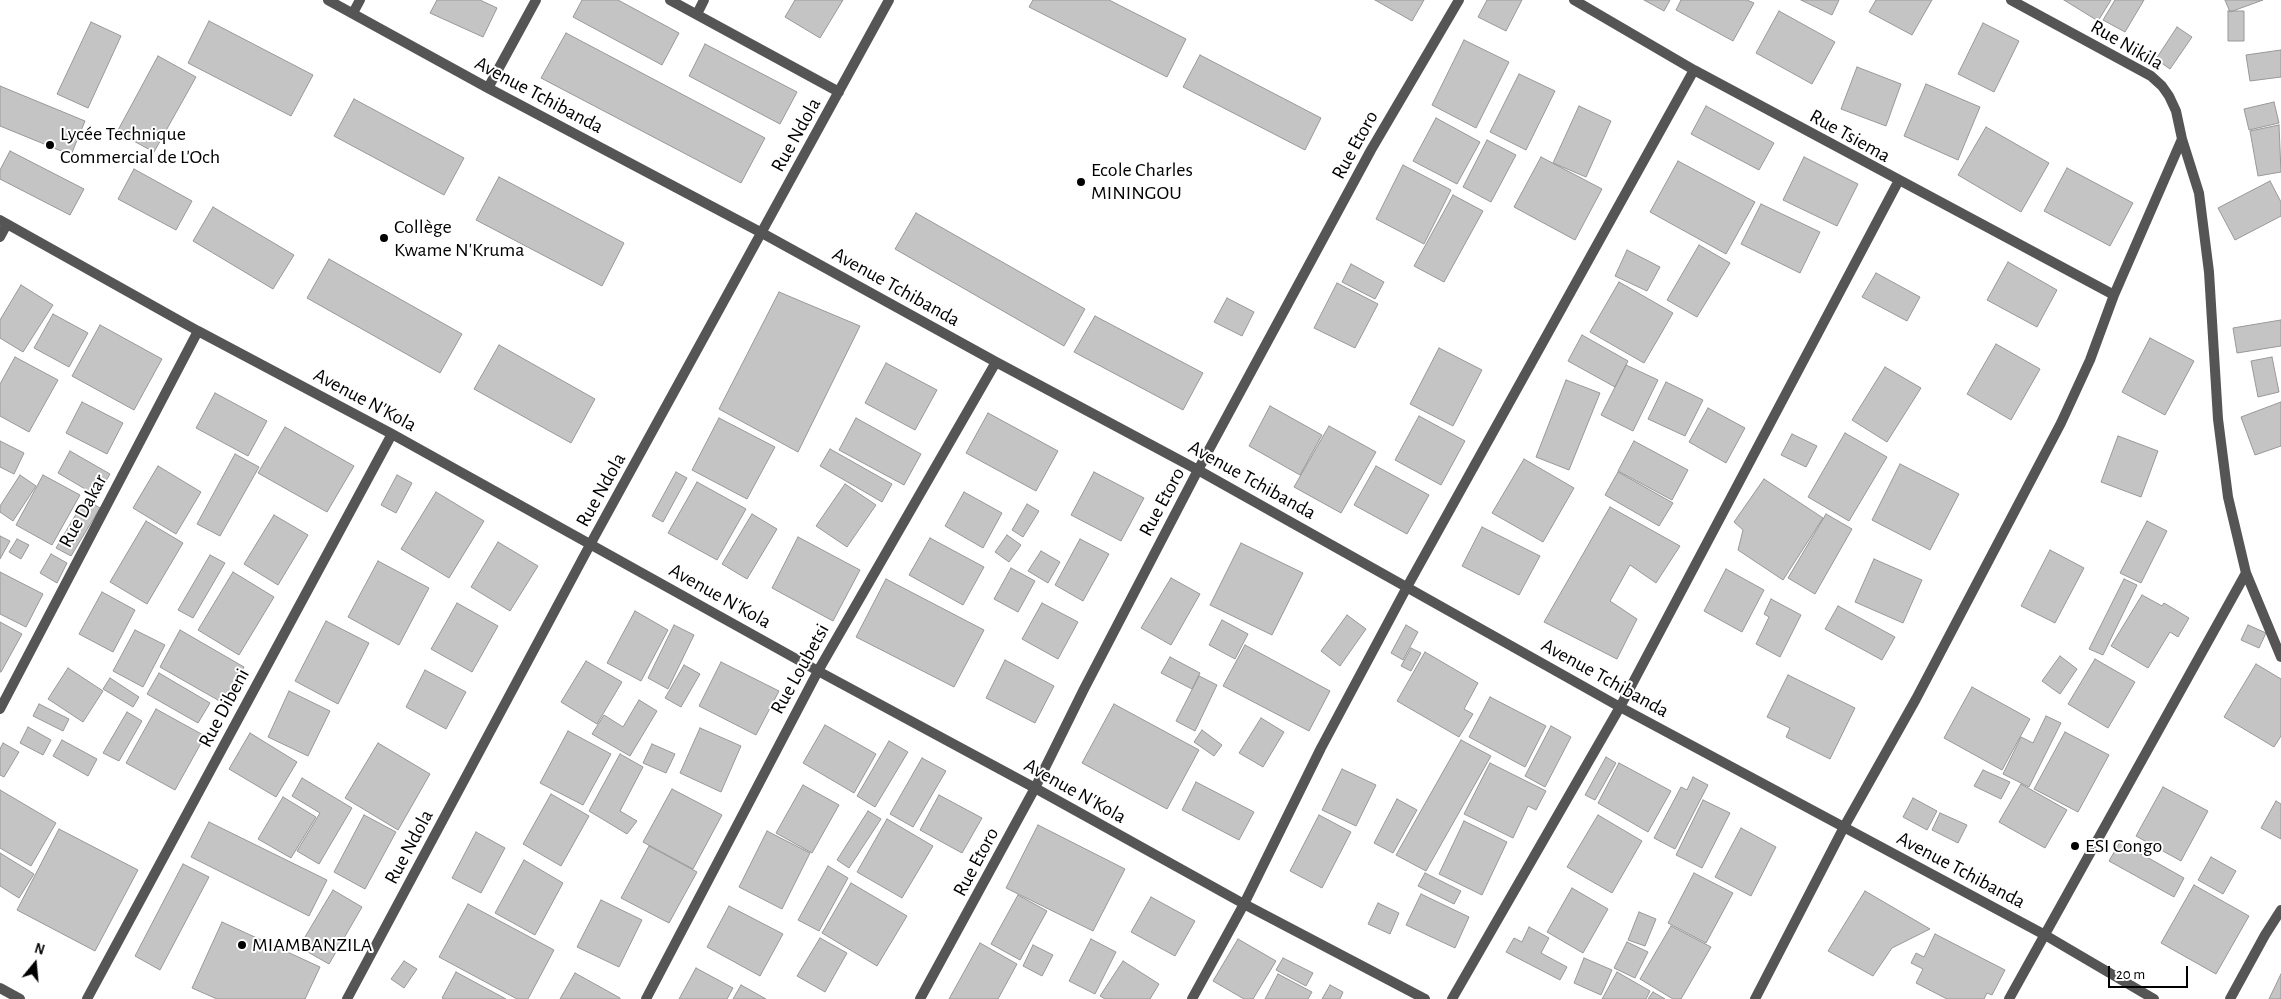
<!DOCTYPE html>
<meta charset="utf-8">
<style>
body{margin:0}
#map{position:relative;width:2281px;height:999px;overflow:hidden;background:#fff;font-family:"Alegreya Sans",sans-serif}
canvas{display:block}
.north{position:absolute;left:10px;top:939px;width:50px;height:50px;-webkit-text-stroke:4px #fff;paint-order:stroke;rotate:17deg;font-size:14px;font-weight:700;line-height:20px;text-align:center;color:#000}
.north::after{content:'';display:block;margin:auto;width:18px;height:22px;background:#000;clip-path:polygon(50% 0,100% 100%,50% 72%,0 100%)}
.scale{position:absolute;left:2108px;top:966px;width:80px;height:22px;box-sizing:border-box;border:2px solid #000;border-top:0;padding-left:6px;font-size:15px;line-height:18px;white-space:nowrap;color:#000;-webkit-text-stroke:4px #fff;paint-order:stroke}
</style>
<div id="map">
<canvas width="2281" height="999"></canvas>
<div class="north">N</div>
<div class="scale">20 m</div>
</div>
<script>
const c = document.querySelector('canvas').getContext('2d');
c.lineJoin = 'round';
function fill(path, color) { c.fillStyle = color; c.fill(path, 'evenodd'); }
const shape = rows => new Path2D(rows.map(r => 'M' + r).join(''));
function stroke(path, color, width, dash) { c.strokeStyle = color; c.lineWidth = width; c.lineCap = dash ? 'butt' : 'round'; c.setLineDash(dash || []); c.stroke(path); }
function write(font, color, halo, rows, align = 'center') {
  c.font = font + ' "Alegreya Sans",sans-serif'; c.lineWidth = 4; c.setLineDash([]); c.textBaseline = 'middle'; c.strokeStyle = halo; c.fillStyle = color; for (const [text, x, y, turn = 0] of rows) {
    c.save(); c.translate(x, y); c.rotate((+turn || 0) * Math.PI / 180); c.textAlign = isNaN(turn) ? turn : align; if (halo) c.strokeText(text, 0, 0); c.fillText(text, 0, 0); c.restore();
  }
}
const building = shape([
 [437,0,480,0,497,8,483,37,430,13,437,0],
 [582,0,618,0,679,33,662,65,573,17,582,0],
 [795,0,843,0,820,38,785,17,795,0],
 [1033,0,1109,0,1186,39,1167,77,1029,7,1033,0],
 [1375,0,1424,0,1412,21,1375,0],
 [1487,0,1522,0,1506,31,1478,17,1487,0],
 [1644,0,1670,0,1664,11,1644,0],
 [1681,0,1747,0,1754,3,1733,41,1676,10,1681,0],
 [1801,0,1839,0,1832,15,1801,0],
 [1876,0,1932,0,1912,35,1869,12,1876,0],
 [2064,0,2111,0,2098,21,2064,0],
 [2115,0,2144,0,2125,32,2103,20,2115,0],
 [2225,0,2263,0,2230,12,2225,0],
 [1779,11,1835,42,1812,84,1756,53,1779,11],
 [2228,11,2244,11,2244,41,2228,41,2228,11],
 [209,21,313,75,291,116,188,63,209,21],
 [91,22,121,36,88,108,57,94,91,22],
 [1983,23,2019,41,1994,92,1958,74,1983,23],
 [2177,27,2192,37,2170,69,2156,59,2177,27],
 [566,33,765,138,741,183,541,78,566,33],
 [1464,40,1509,62,1476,128,1432,105,1464,40],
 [705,44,797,92,780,124,689,76,705,44],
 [2281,50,2281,77,2250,81,2246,55,2281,50],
 [1200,55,1321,118,1305,150,1183,87,1200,55],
 [158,56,196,77,154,152,117,132,158,56],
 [1857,67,1901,84,1886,126,1841,109,1857,67],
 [1519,74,1555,91,1526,150,1490,132,1519,74],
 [1926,84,1980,107,1958,160,1904,136,1926,84],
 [0,86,85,121,71,155,0,126,0,86],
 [354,99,464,158,444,195,334,136,354,99],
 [2274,102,2279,123,2249,130,2244,109,2274,102],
 [1579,106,1611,121,1586,177,1553,163,1579,106],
 [1706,106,1774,143,1759,170,1691,134,1706,106],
 [1436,118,1480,142,1457,184,1413,161,1436,118],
 [2279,125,2281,172,2258,176,2250,131,2279,125],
 [1986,127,2049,163,2021,212,1958,175,1986,127],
 [1487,140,1516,155,1491,202,1463,187,1487,140],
 [10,151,84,189,70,215,0,179,0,170,10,151],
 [1541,157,1602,189,1575,240,1514,207,1541,157],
 [1804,157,1858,184,1837,226,1783,200,1804,157],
 [1678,161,1755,202,1726,254,1650,212,1678,161],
 [1403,165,1451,190,1424,244,1376,219,1403,165],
 [2067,168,2133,203,2110,246,2044,211,2067,168],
 [134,169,192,201,176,230,118,199,134,169],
 [499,177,624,243,602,286,476,220,499,177],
 [2270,181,2281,202,2281,216,2235,240,2218,208,2270,181],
 [1453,195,1483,211,1444,282,1414,266,1453,195],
 [1761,204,1820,232,1800,273,1741,244,1761,204],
 [213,207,294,255,273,289,193,241,213,207],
 [916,213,1085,309,1064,346,895,249,916,213],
 [1699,245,1730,263,1697,317,1667,300,1699,245],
 [1627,250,1660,267,1647,291,1615,276,1627,250],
 [329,259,462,334,440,373,307,298,329,259],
 [2008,262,2057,290,2037,327,1987,300,2008,262],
 [1351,264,1384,282,1375,299,1342,282,1351,264],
 [1876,273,1920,297,1907,321,1862,297,1876,273],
 [1619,282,1673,313,1644,363,1590,332,1619,282],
 [1337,283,1378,304,1355,348,1314,328,1337,283],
 [21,285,53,305,23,352,0,338,0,320,21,285],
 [779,292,860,326,798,452,719,409,779,292],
 [1227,298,1254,312,1242,336,1214,322,1227,298],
 [53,314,88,333,69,367,34,348,53,314],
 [1095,316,1203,373,1183,410,1074,352,1095,316],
 [2281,320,2281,346,2237,353,2233,328,2281,320],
 [100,325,162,359,134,410,72,376,100,325],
 [1582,335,1628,361,1615,387,1568,361,1582,335],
 [2150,338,2194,361,2165,415,2122,392,2150,338],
 [1996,344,2040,369,2011,420,1967,394,1996,344],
 [499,345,595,399,571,443,474,389,499,345],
 [1439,348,1482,370,1453,426,1410,404,1439,348],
 [15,357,58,380,29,432,0,416,0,384,15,357],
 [2272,357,2279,392,2258,397,2251,361,2272,357],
 [886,363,937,390,915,430,865,403,886,363],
 [1626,365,1658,380,1633,431,1601,415,1626,365],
 [1885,367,1921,388,1887,442,1852,420,1885,367],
 [1566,380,1600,393,1569,470,1536,457,1566,380],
 [1666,382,1703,400,1685,436,1648,419,1666,382],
 [215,393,267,421,248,456,196,428,215,393],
 [82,402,123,423,107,454,66,433,82,402],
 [2281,402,2281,446,2255,455,2241,417,2281,402],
 [1270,406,1322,435,1300,475,1249,446,1270,406],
 [1708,408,1745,428,1726,463,1689,442,1708,408],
 [988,413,1058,451,1036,491,966,453,988,413],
 [1419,416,1465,441,1441,485,1395,460,1419,416],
 [719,418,775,447,747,499,692,470,719,418],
 [856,418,921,454,904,485,839,450,856,418],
 [1329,426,1376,452,1341,513,1294,487,1329,426],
 [285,427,354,466,327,512,258,473,285,427],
 [1845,433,1887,457,1849,521,1808,497,1845,433],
 [1792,434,1817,446,1806,467,1781,455,1792,434],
 [2118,436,2158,451,2141,497,2101,482,2118,436],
 [0,441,24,453,14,474,0,467,0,441],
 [1634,441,1688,470,1672,500,1618,471,1634,441],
 [830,449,892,484,882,502,820,466,830,449],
 [70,451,110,474,97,496,58,473,70,451],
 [235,454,259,467,220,536,197,524,235,454],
 [1524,459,1574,488,1543,542,1492,513,1524,459],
 [1900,464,1959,494,1930,550,1872,520,1900,464],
 [158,466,201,492,176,534,133,508,158,466],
 [1376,466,1429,495,1407,534,1354,505,1376,466],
 [676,472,687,478,663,522,652,516,676,472],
 [1094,472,1144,498,1121,541,1071,515,1094,472],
 [1618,472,1673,503,1659,526,1605,495,1618,472],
 [20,475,36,486,13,521,0,512,0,506,20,475],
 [43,475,80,495,52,545,16,525,43,475],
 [397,475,412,483,396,513,381,505,397,475],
 [1764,479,1823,518,1783,580,1738,550,1743,530,1734,522,1764,479],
 [697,482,746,509,717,560,668,533,697,482],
 [845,484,876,505,847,547,816,526,845,484],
 [436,492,484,521,449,578,401,549,436,492],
 [964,492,1002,513,983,548,945,526,964,492],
 [85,499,100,508,71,556,56,548,85,499],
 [1027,504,1039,511,1023,537,1012,530,1027,504],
 [1610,507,1680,546,1656,583,1630,565,1610,601,1637,619,1617,659,1544,622,1610,507],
 [752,514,777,529,747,579,722,564,752,514],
 [1826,514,1852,529,1815,594,1788,578,1826,514],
 [274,515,308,535,278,585,244,564,274,515],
 [146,521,183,543,147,604,110,582,146,521],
 [2147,521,2167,531,2141,583,2120,573,2147,521],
 [1482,527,1540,556,1519,595,1462,566,1482,527],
 [1007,535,1021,545,1009,562,995,552,1007,535],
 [0,536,10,541,0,559,0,536],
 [798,537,860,570,833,621,772,588,798,537],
 [930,538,984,567,963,605,909,575,930,538],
 [17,539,29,545,21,559,9,552,17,539],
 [1080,539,1109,554,1083,601,1055,585,1080,539],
 [498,542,538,566,510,611,471,587,498,542],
 [1241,543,1303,573,1272,635,1210,605,1241,543],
 [2050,550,2084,568,2055,623,2021,606,2050,550],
 [1041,551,1060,562,1048,583,1028,571,1041,551],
 [51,554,67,563,57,583,40,573,51,554],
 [210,555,225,563,193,618,178,610,210,555],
 [1874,559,1922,580,1903,623,1855,602,1874,559],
 [378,561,429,588,399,645,348,617,378,561],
 [1011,568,1035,581,1018,612,994,599,1011,568],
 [1726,569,1764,590,1742,632,1704,611,1726,569],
 [0,572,43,594,26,627,0,614,0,572],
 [233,572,274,597,239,655,198,630,233,572],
 [1171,578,1200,594,1171,645,1141,628,1171,578],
 [886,579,984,630,954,687,856,637,886,579],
 [2124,579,2137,585,2103,655,2089,649,2124,579],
 [102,592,135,610,113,652,79,634,102,592],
 [2142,595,2162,606,2164,603,2189,618,2178,637,2170,632,2148,668,2111,646,2142,595],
 [1771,599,1801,615,1780,657,1756,644,1769,617,1764,614,1771,599],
 [457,603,498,626,472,672,431,649,457,603],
 [1042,603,1078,622,1058,659,1022,639,1042,603],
 [1838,606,1895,637,1882,660,1825,629,1838,606],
 [635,611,668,630,641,681,607,663,635,611],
 [1347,615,1366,629,1340,666,1321,651,1347,615],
 [1222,620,1248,634,1235,659,1209,645,1222,620],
 [326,621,369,643,338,704,295,681,326,621],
 [0,622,22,634,1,672,0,672,0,622],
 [674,625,694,635,668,689,648,678,674,625],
 [1406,625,1418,632,1403,660,1391,653,1406,625],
 [2248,625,2266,633,2259,648,2241,640,2248,625],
 [135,630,165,645,143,687,113,671,135,630],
 [180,630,244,667,223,703,160,667,180,630],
 [1245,645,1330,691,1309,731,1223,686,1245,645],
 [1411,648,1421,653,1411,671,1401,666,1411,648],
 [1425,652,1478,683,1464,709,1473,714,1459,737,1397,701,1425,652],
 [2060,656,2077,669,2060,694,2042,681,2060,656],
 [1170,657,1200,673,1192,689,1161,673,1170,657],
 [2095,659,2135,682,2108,728,2068,704,2095,659],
 [1005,660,1054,686,1035,723,986,698,1005,660],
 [586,661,622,682,597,724,561,702,586,661],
 [721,662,779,691,756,735,699,706,721,662],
 [2256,664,2281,679,2281,736,2274,747,2224,717,2256,664],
 [684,665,700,674,681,707,665,698,684,665],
 [68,668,103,691,83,722,48,699,68,668],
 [425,670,466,692,446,729,406,707,425,670],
 [159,673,210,703,198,723,147,694,159,673],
 [1788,675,1855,708,1830,759,1786,737,1790,728,1767,717,1788,675],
 [1199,676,1217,685,1195,731,1176,721,1199,676],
 [110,678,139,697,133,707,103,689,110,678],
 [1972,687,2030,719,2002,770,1944,738,1972,687],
 [289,691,330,711,308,756,268,737,289,691],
 [1490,697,1546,726,1525,767,1469,737,1490,697],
 [639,700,657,711,630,756,592,734,604,715,623,727,639,700],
 [39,704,69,719,63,731,33,716,39,704],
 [1114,704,1199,750,1167,809,1082,763,1114,704],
 [156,709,205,736,175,790,126,763,156,709],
 [127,712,142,721,119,761,103,753,127,712],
 [2046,716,2061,723,2029,787,2003,774,2021,737,2033,743,2046,716],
 [1261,718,1284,732,1263,767,1239,753,1261,718],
 [825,725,876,754,854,793,803,763,825,725],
 [1551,726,1571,737,1545,787,1525,776,1551,726],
 [28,727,51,740,43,755,20,743,28,727],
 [700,728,741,746,721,792,680,773,700,728],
 [1202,730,1222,745,1214,756,1194,742,1202,730],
 [568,731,611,754,583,805,540,783,568,731],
 [2065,732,2109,755,2078,812,2034,789,2065,732],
 [250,733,297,762,276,797,229,769,250,733],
 [62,740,97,759,88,776,53,756,62,740],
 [1461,740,1491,756,1426,871,1396,855,1461,740],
 [889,741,908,752,875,807,857,796,889,741],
 [3,743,19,752,4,777,0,775,0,749,3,743],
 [378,743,430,774,398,830,345,798,378,743],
 [652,744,675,754,666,773,643,763,652,744],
 [620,754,643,767,620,811,637,821,627,834,589,811,620,754],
 [1606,757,1616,763,1595,800,1585,795,1606,757],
 [922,758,946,771,913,827,890,814,922,758],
 [1490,763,1546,791,1536,810,1528,806,1513,838,1464,814,1490,763],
 [1619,763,1671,791,1648,832,1598,803,1619,763],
 [1342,769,1376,785,1356,826,1322,810,1342,769],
 [1983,770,2010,782,2001,799,1974,786,1983,770],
 [1693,777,1708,785,1675,849,1654,838,1681,787,1687,790,1693,777],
 [302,778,352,808,319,864,297,851,320,813,292,796,302,778],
 [1196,782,1254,812,1239,840,1182,810,1196,782],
 [2021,784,2067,810,2045,848,1999,822,2021,784],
 [803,785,839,805,812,853,776,833,803,785],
 [2163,787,2208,811,2181,861,2136,836,2163,787],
 [672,789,722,815,693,869,643,842,672,789],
 [0,790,56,823,31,866,0,848,0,790],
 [551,794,589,816,561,866,523,844,551,794],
 [939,795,982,818,962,853,920,830,939,795],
 [283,797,316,817,291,858,258,839,283,797],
 [1913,798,1937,811,1927,830,1903,817,1913,798],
 [1397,799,1417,810,1393,853,1374,843,1397,799],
 [1703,800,1730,813,1702,868,1676,855,1703,800],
 [2276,801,2281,804,2281,839,2261,828,2276,801],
 [868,811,881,819,849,868,837,860,868,811],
 [1940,813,1967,825,1958,843,1932,830,1940,813],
 [364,815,396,832,365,889,334,872,364,815],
 [1319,815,1351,832,1322,888,1290,871,1319,815],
 [1598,815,1642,841,1612,893,1567,867,1598,815],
 [887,819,933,846,902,898,857,872,887,819],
 [1464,821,1507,842,1482,895,1439,874,1464,821],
 [209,822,327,880,309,916,191,857,209,822],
 [1038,825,1125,869,1093,931,1006,888,1038,825],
 [1741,828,1776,847,1751,896,1715,877,1741,828],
 [59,829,138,870,95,951,17,910,59,829],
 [767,831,810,853,782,909,739,887,767,831],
 [476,832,505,848,481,893,452,878,476,832],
 [2120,842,2184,878,2174,897,2109,861,2120,842],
 [649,846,697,872,669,923,621,898,649,846],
 [0,853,34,874,19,898,0,886,0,853],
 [2211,857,2236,871,2223,894,2198,880,2211,857],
 [524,860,563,883,535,935,495,913,524,860],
 [183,864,209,877,160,970,135,956,183,864],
 [828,866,848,878,819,931,798,920,828,866],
 [1425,873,1461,891,1454,904,1418,886,1425,873],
 [1694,873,1733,893,1706,943,1668,923,1694,873],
 [851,883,907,916,877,966,822,933,851,883],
 [2194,885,2249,916,2216,974,2161,943,2194,885],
 [1572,888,1608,909,1583,953,1547,932,1572,888],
 [333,890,362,907,329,964,299,947,333,890],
 [1865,891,1930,929,1892,948,1873,976,1828,951,1865,891],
 [1421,894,1469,917,1455,948,1406,925,1421,894],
 [1018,895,1047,911,1020,960,991,944,1018,895],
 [1151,897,1195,921,1175,956,1131,932,1151,897],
 [601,900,642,920,619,967,577,947,601,900],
 [1378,903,1399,913,1390,934,1368,924,1378,903],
 [468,904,554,950,528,999,517,999,439,957,468,904],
 [729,906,783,934,760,976,707,947,729,906],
 [1639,912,1656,919,1645,946,1628,940,1639,912],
 [222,922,320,967,305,999,217,999,192,988,222,922],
 [1671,926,1711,947,1681,999,1673,999,1640,979,1671,926],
 [1529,927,1549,938,1541,953,1567,967,1560,980,1506,952,1514,938,1522,942,1529,927],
 [1935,934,2005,970,1992,995,1987,993,1984,999,1947,999,1916,983,1923,969,1911,963,1916,953,1924,957,1935,934],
 [820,938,847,953,825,992,797,976,820,938],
 [1091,939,1116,952,1095,994,1069,981,1091,939],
 [1238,939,1276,961,1253,999,1244,999,1213,981,1238,939],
 [1627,942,1648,952,1635,978,1614,968,1627,942],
 [980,943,1017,964,998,999,949,999,980,943],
 [1033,945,1053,955,1042,976,1023,966,1033,945],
 [1283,958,1313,973,1306,986,1276,970,1283,958],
 [1584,958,1612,970,1601,995,1574,983,1584,958],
 [404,961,417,969,404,988,391,979,404,961],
 [1123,961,1159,984,1150,999,1105,999,1100,996,1123,961],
 [696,968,733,988,727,999,679,999,696,968],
 [456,972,506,999,444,999,442,998,456,972],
 [1617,972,1650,991,1646,999,1602,999,1617,972],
 [575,973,620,998,620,999,560,999,575,973],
 [1278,974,1312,992,1308,999,1265,999,1278,974],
 [2281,974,2281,999,2269,999,2281,974],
 [741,985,766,999,733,999,741,985],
 [1330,985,1343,992,1340,999,1322,999,1330,985],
 [1653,992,1665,999,1648,999,1653,992]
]);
const minor = shape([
 [328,0,488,88,762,233,996,362,1198,470,1620,707,2045,935,2154,999],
 [670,0,839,92],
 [1574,0,1694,70,2114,295],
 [353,13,360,0],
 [697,14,704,0],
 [488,88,536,0],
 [2182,139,2199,193,2209,272,2218,419,2228,497,2246,573,2281,657],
 [0,220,198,331,392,434,818,671,1035,788,1244,904,1425,999],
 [0,237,7,224],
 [0,709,198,331],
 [0,988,20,999],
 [87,999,392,434],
 [347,999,591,543,889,0],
 [646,999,818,671,996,362],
 [920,999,1035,788,1084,689,1198,470,1371,150,1459,0],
 [1192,999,1244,904,1321,748,1407,587,1694,70],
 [1452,999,1620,707,1898,182],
 [1755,999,1844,827,1916,699,2061,423,2090,360,2114,295,2182,139,2176,111,2169,96,2162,86,2151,76,2011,0],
 [2009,999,2246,573],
 [2230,999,2265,935,2281,910]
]);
const markers = [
 [50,145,5,"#000"],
 [1081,182,5,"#000"],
 [384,238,5,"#000"],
 [2075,846,5,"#000"],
 [242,945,5,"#000"]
];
const streetNames = [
 ["Rue Nikila",2127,45,30],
 ["Avenue Tchibanda",539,95,28],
 ["Rue Ndola",796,135,-61],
 ["Rue Tsiema",1850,136,29],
 ["Rue Etoro",1355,145,-61],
 ["Avenue Tchibanda",896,287,29],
 ["Avenue N'Kola",365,400,28],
 ["Avenue Tchibanda",1252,480,29],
 ["Rue Ndola",601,490,-61],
 ["Rue Etoro",1162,502,-62],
 ["Rue Dakar",83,511,-62],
 ["Avenue N'Kola",720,596,29],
 ["Rue Loubetsi",800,669,-61],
 ["Avenue Tchibanda",1605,678,29],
 ["Rue Dibeni",224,708,-62],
 ["Avenue N'Kola",1075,791,29],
 ["Rue Ndola",409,847,-62],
 ["Rue Etoro",976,862,-62],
 ["Avenue Tchibanda",1961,870,28]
];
const poiNames = [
 ["Lycée Technique",60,134],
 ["Commercial de L'Och",60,157],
 ["Ecole Charles",1091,170],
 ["MININGOU",1091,193],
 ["Collège",394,227],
 ["Kwame N'Kruma",394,250],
 ["ESI Congo",2085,846],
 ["MIAMBANZILA",252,945]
];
fill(building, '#c4c4c4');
stroke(building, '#999', 1);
stroke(minor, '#555', 10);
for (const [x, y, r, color] of markers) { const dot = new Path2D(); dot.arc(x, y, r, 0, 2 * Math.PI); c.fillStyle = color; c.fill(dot); stroke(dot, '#fff', 2); }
write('20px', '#000', '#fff', streetNames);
write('20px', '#000', '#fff', poiNames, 'left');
</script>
